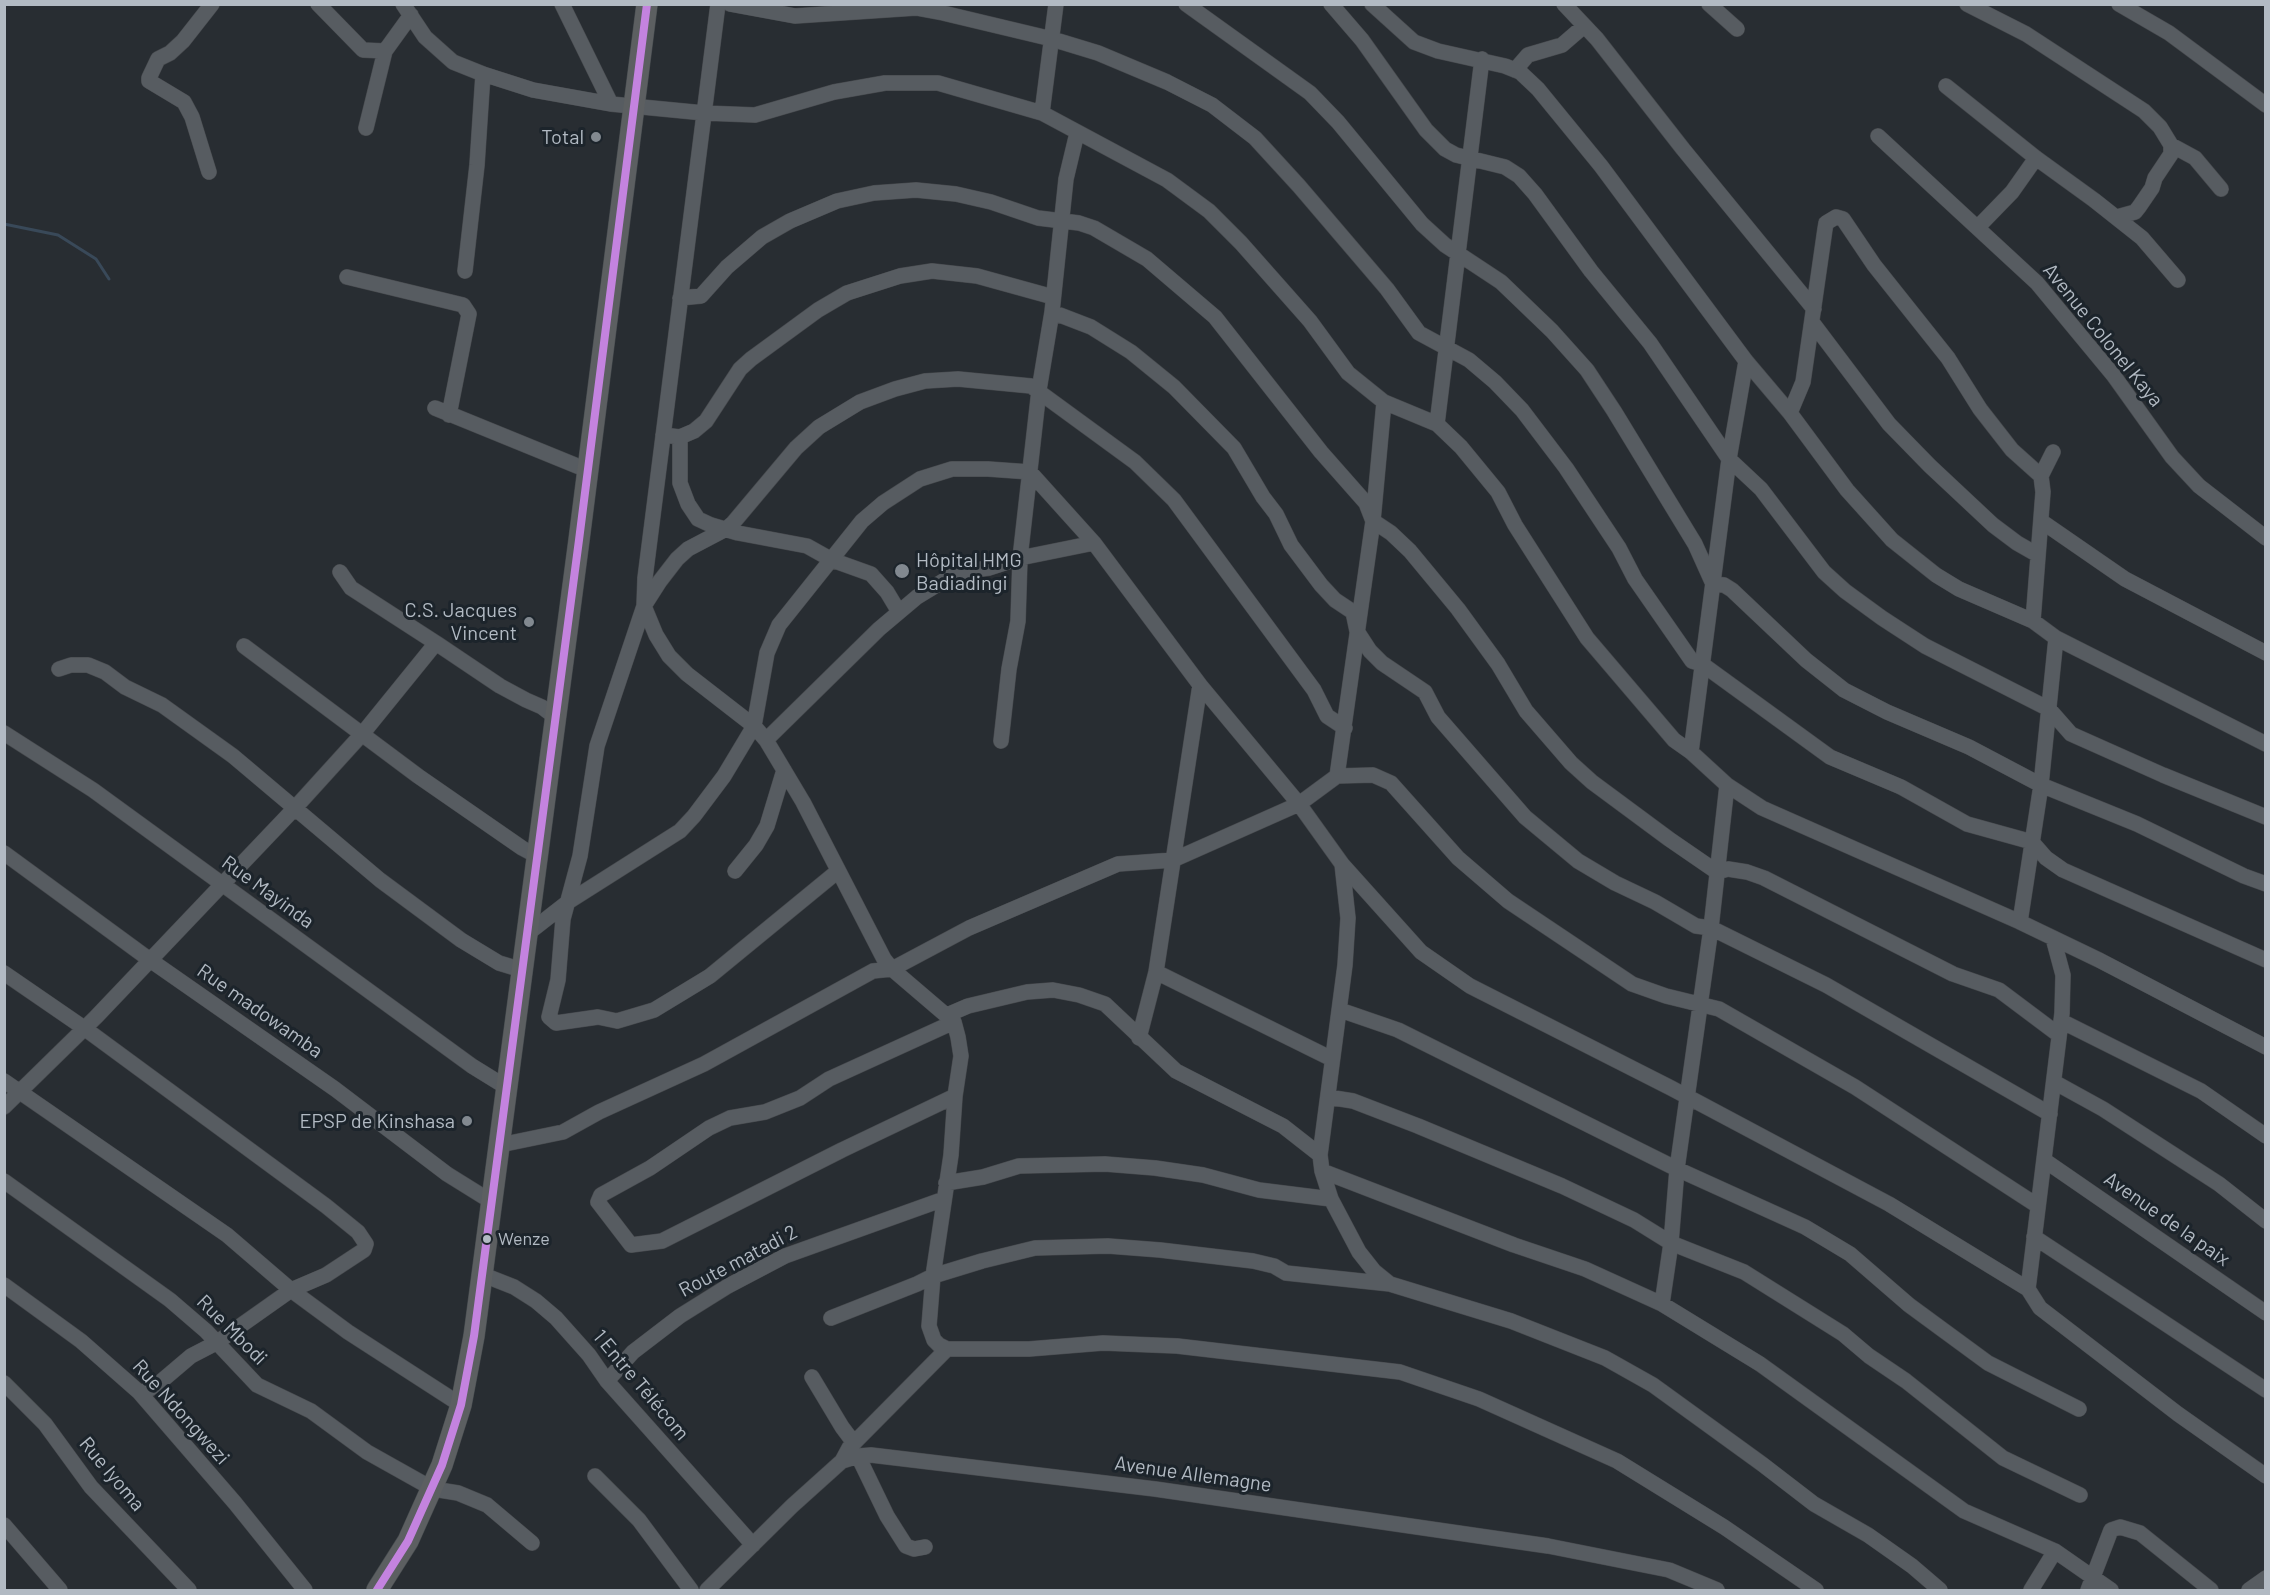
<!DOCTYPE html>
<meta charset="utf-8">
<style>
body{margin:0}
#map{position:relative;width:2270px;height:1595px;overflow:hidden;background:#282d32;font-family:Barlow,sans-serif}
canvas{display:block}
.frame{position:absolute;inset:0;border:6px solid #b2bac3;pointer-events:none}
</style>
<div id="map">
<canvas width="2270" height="1595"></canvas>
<div class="frame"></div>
</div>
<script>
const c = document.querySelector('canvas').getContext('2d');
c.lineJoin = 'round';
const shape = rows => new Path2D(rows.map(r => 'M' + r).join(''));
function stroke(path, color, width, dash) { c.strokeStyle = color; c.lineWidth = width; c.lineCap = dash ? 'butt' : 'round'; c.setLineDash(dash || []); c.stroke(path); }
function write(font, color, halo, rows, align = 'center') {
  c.font = font + ' Barlow,sans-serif'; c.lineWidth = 6; c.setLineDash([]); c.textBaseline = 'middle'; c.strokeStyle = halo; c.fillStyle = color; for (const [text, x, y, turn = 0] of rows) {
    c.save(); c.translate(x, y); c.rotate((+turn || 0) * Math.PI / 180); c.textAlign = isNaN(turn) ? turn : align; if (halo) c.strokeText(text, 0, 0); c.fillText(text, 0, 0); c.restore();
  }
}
const stream = shape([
 [4,224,58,235,96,259,109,279]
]);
const minor = shape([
 [318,4,363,50,385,51],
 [403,4,425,37,453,62,483,74,533,90,611,104,704,113,755,115,834,92,885,83,938,83,1042,113,1167,180,1209,211,1241,243,1310,321,1348,373,1384,402,1437,424,1461,447,1498,492,1515,525,1587,638,1674,740,1691,752,1727,785,1762,808,2020,922,2099,960,2266,1047],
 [562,4,611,104],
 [718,4,645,578,644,606,656,635,669,656,687,674,754,726,766,740,803,802,884,959,892,969,954,1022,958,1037,961,1056,955,1096,951,1155,933,1276,929,1326,934,1340,939,1345,947,1349,1029,1349,1103,1343,1177,1346,1400,1372,1479,1399,1617,1461,1724,1527,1816,1590],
 [730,4,795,16,916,8,943,13,1052,39,1098,53,1167,82,1212,105,1255,138,1299,186,1387,289,1419,333,1469,360,1495,382,1522,410,1566,468,1619,548,1635,579,1692,661,1702,664,1830,757,1901,787,1967,824,2032,842,2046,858,2063,870,2266,960],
 [1186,4,1310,93,1338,122,1422,224,1445,245,1501,282,1552,331,1587,370,1614,411,1695,544,1713,584,1724,585,1732,590,1806,660,1844,690,1887,712,1969,747,2041,785,2137,824,2244,876,2266,884],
 [1331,4,1362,40,1426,130,1445,149,1456,155,1505,167,1519,176,1535,194,1591,271,1650,343,1729,459,1761,489,1824,572,1845,591,1882,618,1925,646,2049,709,2071,734,2163,775,2266,817],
 [1372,4,1414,42,1438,51,1505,66,1520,72,1538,89,1601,166,1746,361,1790,413,1847,490,1892,540,1936,575,1959,589,2033,621,2056,638,2266,744],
 [1564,4,1597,39,1683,149,1814,309],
 [1709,4,1737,29],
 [1967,4,2026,34,2144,111,2160,127,2171,145,2171,154,2155,178,2152,188,2139,207,2135,212,2117,217],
 [2119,4,2169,33,2266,105],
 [1515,70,1528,55,1562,45,1584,26],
 [1946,86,2036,158,2094,200,2142,238,2178,280],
 [1042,113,1056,4],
 [366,128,385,51,411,15],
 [1878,136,2037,283,2114,376,2172,457,2199,486,2266,538],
 [2171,145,2195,158,2221,189],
 [209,172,192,117,184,102,149,81,149,78,158,59,170,53,183,41,212,4],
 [1978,227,2012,192,2036,158],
 [465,271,477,165,483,74],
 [347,277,463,305,469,314,449,415],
 [680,298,701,296,727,267,762,237,790,221,837,201,874,193,916,190,956,194,991,202,1038,218,1079,223,1094,228,1147,259,1215,317,1321,452,1366,503,1373,521,1391,533,1410,551,1458,609,1498,664,1526,711,1571,763,1592,782,1669,839,1717,872,1728,869,1747,872,1764,878,1953,974,1999,990,2059,1035],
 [1052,312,1091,327,1131,352,1174,387,1234,448,1263,497,1276,514,1291,545,1321,585,1335,600,1353,612,1357,631,1370,651,1382,663,1425,692,1438,717,1525,817,1578,861,1615,883,1655,902,1696,926,1711,928,1826,985,2050,1114],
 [1812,322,1889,424,1930,466,1993,525,2017,543,2038,555],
 [435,408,587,470],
 [1790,413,1803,382,1825,229,1826,223,1836,217,1843,219,1874,265,1948,358,1980,409,2012,450,2041,476],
 [1437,424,1482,59],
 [663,435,680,437,694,431,706,421,740,369,751,359,818,310,847,293,900,276,932,271,977,276,1053,297],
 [680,437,680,483,688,504,698,519,711,525,738,533,807,546,832,560,871,574,887,592,899,612],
 [2041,521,2125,579,2266,653],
 [340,572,351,588,436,643],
 [2033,621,2043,492,2041,476,2053,452],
 [244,646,418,776,522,848,537,856],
 [59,669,71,665,88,665,105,672,125,687,162,705,233,756,380,880,461,940,499,963,522,970],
 [4,733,93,790,472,1066,506,1087],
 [766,740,879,629,917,597,958,572,989,568,1020,558,1094,543],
 [1001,741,1009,669,1018,621,1020,558,1039,390,1052,312,1066,179,1077,133],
 [1691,752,1729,459,1746,361],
 [1337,776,1373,775,1391,783,1458,858,1508,901,1632,984,1666,996,1719,1009,1855,1087,2038,1206],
 [4,853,150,960,335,1089,447,1174,492,1202],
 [735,871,756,845,767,826,784,770],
 [838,871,710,976,654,1010,617,1021,598,1017,556,1023,549,1017,558,980,563,919,580,856,597,746,644,606,660,581,677,559,688,549,726,529,733,523,796,448,819,427,860,402,895,389,925,381,958,379,1031,386,1135,462,1174,500,1314,690,1327,716,1345,728],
 [2020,922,2041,785,2056,638],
 [527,934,568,902,680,831,694,816,724,776,754,726,767,653,779,625,862,521,883,503,920,479,952,469,988,469,1030,472,1094,543,1200,685,1299,804,1342,864,1421,952,1470,986,1671,1088,1889,1204,2028,1289,2062,1013,2063,975,2053,938],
 [1156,972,1332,1059],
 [4,973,84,1028,326,1206,358,1232,366,1244,364,1250,326,1275,291,1290,216,1343,191,1356,158,1384,146,1391,139,1392],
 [1340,1010,1398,1030,1677,1169,1805,1227,1850,1254,1909,1305,1988,1363,2079,1409],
 [947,1015,968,1006,1027,992,1053,990,1079,995,1105,1004,1176,1071,1283,1126,1320,1155,1322,1171,1331,1199,1359,1252,1374,1271,1390,1284,1511,1321,1605,1358,1653,1385,1762,1464,1814,1504,1868,1535,1912,1566,1940,1590],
 [2061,1021,2201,1091,2266,1136],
 [954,1022,829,1079,800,1098,765,1112,730,1118,709,1128,650,1168,601,1195,598,1202,631,1245,662,1241,842,1150,955,1096],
 [1139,1038,1156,972,1200,685],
 [4,1081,227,1235,291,1290,348,1332,461,1405],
 [2054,1082,2103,1109,2219,1184,2266,1221],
 [1328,1097,1353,1101,1418,1126,1562,1186,1634,1220,1671,1243,1744,1272,1843,1334,1869,1356,1906,1381,2003,1458,2080,1495],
 [4,1107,96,1017,294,809,363,733,436,643,500,686,526,700,542,707,555,717],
 [500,1145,563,1132,599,1112,704,1064,873,971,892,969,969,928,1118,864,1173,860,1299,804,1337,776,1373,521,1384,402],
 [1320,1155,1345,965,1348,918,1342,864],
 [2044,1160,2266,1313],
 [1322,1171,1514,1245,1585,1269,1662,1304,1760,1364,1964,1511,2055,1551,2111,1590],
 [4,1181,170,1300,206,1331,257,1385,311,1411,367,1452,433,1489,458,1493,487,1505,532,1543],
 [946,1183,983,1177,1019,1166,1105,1164,1155,1168,1203,1175,1259,1190,1331,1199],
 [2034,1237,2266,1390],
 [481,1274,514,1287,536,1301,556,1318,589,1355,607,1381,753,1545],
 [4,1285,81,1341,139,1392,235,1503,305,1590],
 [2028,1289,2040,1308,2178,1414,2266,1476],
 [1662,1304,1671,1243,1677,1169,1711,928,1727,785],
 [831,1318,917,1284,933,1276,982,1261,1035,1248,1108,1246,1160,1250,1253,1261,1274,1266,1286,1273,1390,1284],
 [812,1377,842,1427,854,1443],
 [607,1381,633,1352,680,1316,728,1286,785,1256,944,1199],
 [4,1383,45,1424,91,1487,189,1590],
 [858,1456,887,1516,906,1546,914,1549,925,1547],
 [842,1461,849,1448,947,1349],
 [595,1476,639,1520,691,1590],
 [4,1525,60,1590],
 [707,1590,792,1506,842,1461,858,1456,871,1455,1155,1489,1548,1546,1669,1570,1717,1590],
 [2031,1590,2055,1551],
 [2088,1590,2111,1530,2120,1527,2140,1533,2211,1590],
 [2249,1590,2266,1578]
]);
const highway = shape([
 [377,1590,408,1541,442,1465,461,1405,474,1336,579,540,647,4]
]);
const bus1 = shape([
 [377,1590,408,1541,442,1465,461,1405,474,1336,579,540,647,4]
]);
const markers = [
 [596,137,6,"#828990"],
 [902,571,8,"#828990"],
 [529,622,6,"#828990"],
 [467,1121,6,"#828990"],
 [487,1239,5,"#b2bac3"]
];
const busNames = [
 ["Wenze",498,1239]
];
const poiNames = [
 ["Total",584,137],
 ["Hôpital HMG",916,560,"left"],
 ["Badiadingi",916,583,"left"],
 ["C.S. Jacques",517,610],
 ["Vincent",517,633],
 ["EPSP de Kinshasa",455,1121]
];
const streetNames = [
 ["Avenue Colonel Kaya",2103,335,51],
 ["Rue Mayinda",268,892,36],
 ["Rue madowamba",260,1011,35],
 ["Avenue de la paix",2167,1219,35],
 ["Route matadi 2",738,1261,-28],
 ["Rue Mbodi",232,1330,45],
 ["1 Entre Télécom",641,1385,50],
 ["Rue Ndongwezi",181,1412,48],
 ["Rue Iyoma",112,1474,50],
 ["Avenue Allemagne",1193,1474,8]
];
stroke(stream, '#394959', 3);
stroke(minor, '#46494d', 16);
stroke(highway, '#44494d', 22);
stroke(minor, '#575c61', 15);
stroke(highway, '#5c5f61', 21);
stroke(bus1, '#c483df', 8);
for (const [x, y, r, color] of markers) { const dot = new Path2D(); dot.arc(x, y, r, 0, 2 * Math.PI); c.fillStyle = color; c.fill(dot); stroke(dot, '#1c242b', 2); }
write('18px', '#b2bac3', '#1c242b', busNames, 'left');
write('20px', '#b2bac3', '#1c242b', poiNames, 'right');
write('20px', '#b2bac3', '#1c242b', streetNames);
</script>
